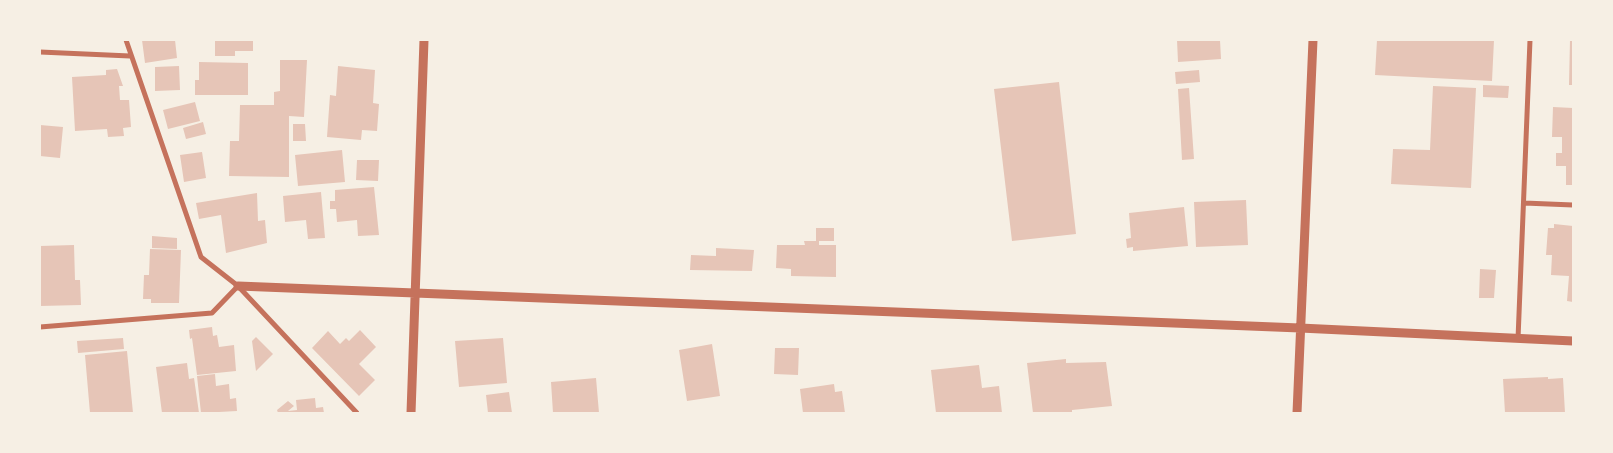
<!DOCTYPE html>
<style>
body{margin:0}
#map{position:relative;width:1613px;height:453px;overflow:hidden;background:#f6efe4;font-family:Helvetica,sans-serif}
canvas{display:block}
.frame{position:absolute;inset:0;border:41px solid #f6efe4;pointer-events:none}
</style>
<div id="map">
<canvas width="1613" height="453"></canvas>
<div class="frame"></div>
</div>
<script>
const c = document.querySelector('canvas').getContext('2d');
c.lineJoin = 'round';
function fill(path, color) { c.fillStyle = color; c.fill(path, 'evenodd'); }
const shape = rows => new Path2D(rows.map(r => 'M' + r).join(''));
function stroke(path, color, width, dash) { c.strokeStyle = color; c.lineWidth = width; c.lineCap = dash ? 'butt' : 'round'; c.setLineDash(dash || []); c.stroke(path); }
const building = shape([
 [142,40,175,40,177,58,145,63],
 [215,40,253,40,253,51,235,51,235,56,215,56],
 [1177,40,1220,40,1221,59,1178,62],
 [1377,40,1494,40,1492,81,1375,75],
 [1570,40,1573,40,1573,85,1569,85],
 [280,60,307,60,304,117,289,116,289,177,229,176,230,141,239,141,240,105,274,105,274,92,280,91],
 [199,62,248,63,248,95,195,95,195,80,199,80],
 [179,66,180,90,155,91,155,67],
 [338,66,375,70,373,103,379,104,377,131,362,130,361,140,327,137,330,95,336,96],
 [117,69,123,86,119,86,120,100,129,100,131,127,123,128,124,136,108,137,107,129,75,131,72,77,106,75,106,70],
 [1199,70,1200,82,1176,84,1175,72],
 [1059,82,1076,234,1012,241,994,89],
 [1483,85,1509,86,1508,98,1483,97],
 [1433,86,1476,88,1471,188,1391,184,1393,149,1430,150],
 [1189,88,1194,159,1182,160,1178,89],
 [195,102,200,121,168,129,163,110],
 [1553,107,1573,108,1573,185,1566,185,1566,166,1556,166,1556,153,1562,153,1562,137,1552,137],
 [203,122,206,134,186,139,183,128],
 [293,124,305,124,306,141,293,141],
 [40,125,63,127,60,158,40,156],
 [342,150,345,182,298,186,295,155],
 [202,152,206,178,184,182,180,155],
 [357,160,379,160,378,181,356,180],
 [374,187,379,235,358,236,357,220,337,222,336,209,330,209,330,201,335,201,335,190],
 [321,192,325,238,308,239,306,220,285,222,283,196],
 [257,193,258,221,265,220,267,243,226,253,221,215,199,219,196,203],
 [1246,200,1248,245,1196,247,1194,202],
 [1184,207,1188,246,1133,251,1133,247,1127,248,1126,239,1131,238,1129,213],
 [1554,224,1573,226,1573,302,1567,301,1569,276,1551,275,1552,255,1546,255,1548,228,1554,228],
 [816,228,834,228,834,241,819,241,819,245,836,245,836,277,791,276,791,269,776,268,777,245,805,245,804,241,816,241],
 [152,236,177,238,177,249,152,248],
 [74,245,75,280,80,280,81,305,40,306,40,246],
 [716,248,754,250,752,271,690,270,691,255,716,256],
 [150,249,181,250,179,303,151,303,151,299,143,299,144,275,149,275],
 [1480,269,1496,270,1494,298,1479,298],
 [212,327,213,336,217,335,219,347,234,345,236,371,197,375,192,338,190,339,189,330],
 [360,330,376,347,359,364,375,380,359,396,312,348,328,331,340,344,346,338,349,341],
 [256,337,273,354,256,371,252,341],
 [123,338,124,349,78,353,77,341],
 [503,338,507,383,459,387,455,341],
 [712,344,720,396,687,401,679,350],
 [775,348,799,348,798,375,774,374],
 [127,351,133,413,90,413,85,355],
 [1066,359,1066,363,1106,362,1112,406,1072,410,1072,413,1033,413,1027,363],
 [187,363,189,379,194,378,199,413,162,413,156,367],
 [979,365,982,388,999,386,1002,413,936,413,931,370],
 [215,374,216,386,229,384,230,399,236,398,237,411,201,413,197,376],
 [1548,377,1548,379,1563,378,1565,413,1505,413,1503,379],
 [596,378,599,413,553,413,551,382],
 [834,384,835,392,842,391,845,413,803,413,800,389],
 [509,392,512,413,488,413,486,395],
 [315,398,316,408,323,407,324,413,278,413,277,410,288,401,294,406,288,411,297,410,296,400]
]);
const minor = shape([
 [126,40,201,257,238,286,357,413],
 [40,52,130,56],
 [1524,203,1573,205],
 [40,327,212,313,238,286],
 [1518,339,1530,40]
]);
const tertiary = shape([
 [238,286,1300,328,1573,341],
 [411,413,424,40],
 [1297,413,1313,40]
]);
fill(building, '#e6c5b7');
stroke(minor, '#c5725c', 5);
stroke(tertiary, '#c5725c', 9);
</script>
